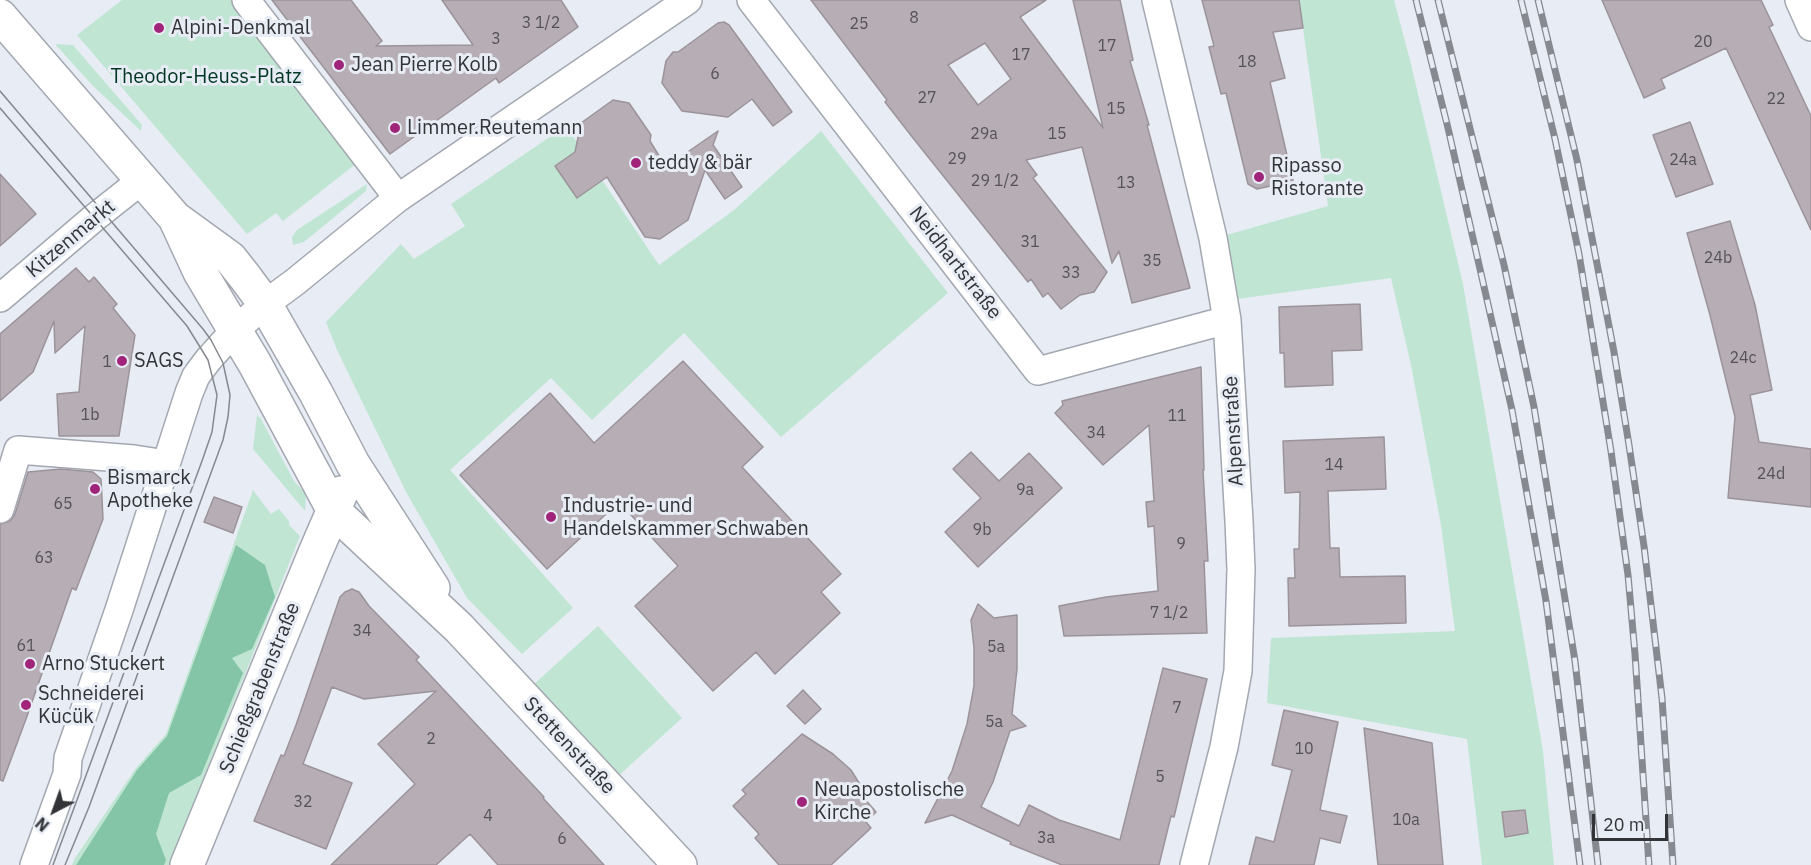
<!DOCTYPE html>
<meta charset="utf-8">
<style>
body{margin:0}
#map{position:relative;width:1811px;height:865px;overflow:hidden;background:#e7ecf5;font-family:"IBM Plex Sans",sans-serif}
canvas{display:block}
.north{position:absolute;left:24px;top:781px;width:60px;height:60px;-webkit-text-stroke:4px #e7ecf5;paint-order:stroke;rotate:221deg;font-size:16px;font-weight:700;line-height:24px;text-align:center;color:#333438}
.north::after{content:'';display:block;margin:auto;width:21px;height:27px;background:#333438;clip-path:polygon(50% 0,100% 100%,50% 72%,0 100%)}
.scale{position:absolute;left:1592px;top:814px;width:76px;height:27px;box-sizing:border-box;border:3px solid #333438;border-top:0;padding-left:8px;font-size:18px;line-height:21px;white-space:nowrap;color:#333438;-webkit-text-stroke:4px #e7ecf5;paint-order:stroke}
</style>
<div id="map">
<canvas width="1811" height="865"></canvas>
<div class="north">N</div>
<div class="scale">20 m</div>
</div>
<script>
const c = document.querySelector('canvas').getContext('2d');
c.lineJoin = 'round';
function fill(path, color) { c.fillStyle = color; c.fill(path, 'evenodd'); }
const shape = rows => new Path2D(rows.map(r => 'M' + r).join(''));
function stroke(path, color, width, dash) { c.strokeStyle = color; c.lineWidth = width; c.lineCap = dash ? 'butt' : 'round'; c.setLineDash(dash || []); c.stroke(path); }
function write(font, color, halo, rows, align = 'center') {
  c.font = font + ' "IBM Plex Sans",sans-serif'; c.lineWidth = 6; c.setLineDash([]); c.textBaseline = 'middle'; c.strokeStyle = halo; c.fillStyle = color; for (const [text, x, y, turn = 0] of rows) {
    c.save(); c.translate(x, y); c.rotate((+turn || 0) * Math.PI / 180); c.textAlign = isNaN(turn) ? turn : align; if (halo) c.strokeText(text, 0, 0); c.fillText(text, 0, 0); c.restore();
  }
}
const green = shape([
 [122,0,237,0,357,163,283,221,276,213,247,234,77,35],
 [1299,0,1394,0,1410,60,1463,284,1543,751,1554,865,1482,865,1467,739,1267,703,1271,638,1455,631,1441,525,1411,365,1391,278,1237,299,1223,236,1328,206],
 [55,44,73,45,142,125,141,131,93,86],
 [566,126,659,265,734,210,821,131,948,293,781,437,684,333,592,420,551,378,450,470,573,608,522,654,467,598,406,492,337,350,326,322,401,244,414,259,465,226,451,204],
 [367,184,366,191,304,242,293,245,292,237,297,230],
 [257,415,261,419,294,481,306,494,305,511,253,449],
 [253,490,271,514,279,509,289,521,289,525,300,536,169,865,72,865,75,858,136,768,166,734],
 [598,626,682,718,616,778,532,686]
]);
const forest = shape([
 [236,545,265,565,275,597,252,649,232,658,243,673,201,775,169,793,156,834,166,860,164,865,76,865,137,770,167,736]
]);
const building = shape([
 [272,0,351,0,382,41,376,46,473,45,442,0,561,0,578,27,499,83,496,78,390,154,272,0],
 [811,0,1046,0,1020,17,1103,128,1073,0,1120,0,1133,60,1130,61,1149,125,1147,125,1190,288,1132,303,1119,251,1112,263,1082,147,1026,160,1037,175,1033,178,1107,272,1094,292,1080,295,1061,309,1048,293,1043,297,1031,279,1028,282,913,138,885,102,887,100,811,0],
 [985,43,1011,79,978,105,948,65,985,43],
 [1202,0,1299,0,1303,28,1273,32,1285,78,1270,82,1293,181,1257,189,1248,184,1226,93,1221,94,1209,47,1214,46,1202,0],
 [1602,0,1761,0,1773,25,1769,27,1811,116,1811,230,1726,48,1661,79,1665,88,1644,98,1602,0],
 [724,22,729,25,792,112,773,126,752,99,728,117,682,111,662,83,666,61,673,52,678,52,718,23,724,22],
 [613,100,629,103,651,135,650,141,666,167,718,131,713,145,742,187,725,199,705,170,688,220,660,239,645,237,607,177,577,198,555,166,575,152,581,123,613,100],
 [1690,122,1713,184,1676,197,1653,135,1690,122],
 [0,174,36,214,0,246,0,174],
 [1730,221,1755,305,1772,390,1750,395,1759,442,1811,449,1811,507,1728,498,1735,417,1710,315,1687,233,1730,221],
 [76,268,89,282,94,277,117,304,113,308,135,335,119,436,59,436,57,394,79,392,85,326,55,353,54,321,33,372,0,401,0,334,76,268],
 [1360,304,1362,350,1332,351,1333,385,1285,387,1284,353,1280,353,1279,307,1360,304],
 [683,361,763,447,742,467,841,574,821,592,840,613,775,674,756,652,713,691,635,606,678,566,619,502,547,569,460,475,550,393,594,443,683,361],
 [1201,367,1204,470,1203,470,1208,561,1204,561,1207,633,1064,636,1059,606,1106,597,1158,591,1154,526,1148,527,1146,502,1154,501,1149,425,1103,465,1055,413,1063,405,1062,401,1201,367],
 [1384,437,1386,489,1328,491,1330,548,1339,548,1340,577,1405,576,1406,623,1289,626,1288,578,1295,578,1294,549,1299,549,1300,492,1285,493,1283,441,1384,437],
 [971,452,999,481,1029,453,1062,488,978,567,945,532,981,498,953,469,971,452],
 [61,469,93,472,101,479,103,519,76,590,72,588,26,719,3,781,0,780,0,524,10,521,15,514,28,472,61,469],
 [214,497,242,507,233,533,204,522,214,497],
 [352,589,359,592,369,606,419,657,416,660,544,797,543,798,604,865,498,865,470,834,436,865,331,865,415,784,378,744,436,691,364,699,332,687,303,764,352,783,326,849,254,821,281,755,284,756,296,725,340,597,345,592,352,589],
 [978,604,994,618,1017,615,1017,669,1012,714,1026,726,1010,731,993,782,981,807,1019,826,1029,805,1059,820,1120,840,1163,668,1207,679,1174,817,1171,816,1159,865,1062,865,1010,844,1011,842,952,815,925,823,952,771,967,724,974,686,974,648,971,620,978,604],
 [803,690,821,709,805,724,787,706,803,690],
 [1284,710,1338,722,1320,810,1347,816,1340,843,1320,838,1314,865,1249,865,1256,837,1274,842,1292,770,1272,765,1284,710],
 [1364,728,1432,743,1443,865,1378,865,1364,728],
 [802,734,833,754,851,770,866,794,863,797,876,812,866,822,871,828,831,865,779,865,755,838,759,834,733,806,746,794,742,790,802,734],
 [1525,810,1528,833,1505,837,1502,812,1525,810]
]);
const street = shape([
 [246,0,398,198],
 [751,0,1038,371,1227,320],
 [1156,0,1213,238,1227,320,1239,521,1241,569,1238,671,1224,747,1194,865],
 [1799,0,1811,27],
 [0,298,94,218,142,180],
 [0,509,18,450,134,459,166,464],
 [34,865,67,774,68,758,119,610,189,393,196,376,208,360,235,330,265,304,295,282,398,198,688,0]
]);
const secondary = shape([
 [0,16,175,218,230,258,245,277,265,304,316,393,353,464,433,588],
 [175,218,200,272,255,364,334,511,459,628,680,865],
 [187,865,315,553,341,493]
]);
const tram = shape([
 [0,91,203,329,211,340,223,363,230,395,228,417,223,440,89,807,65,865],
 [0,108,187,326,208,360,217,395,212,432,202,461,53,865]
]);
const rail = shape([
 [1416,0,1448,128,1512,410,1546,601,1580,865],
 [1438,0,1504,265,1534,407,1575,661,1598,865],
 [1521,0,1555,139,1579,254,1611,451,1628,575,1635,654,1649,865],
 [1538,0,1577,160,1614,352,1629,445,1644,546,1662,698,1673,865]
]);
const markers = [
 [159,28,6,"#a0257a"],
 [339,65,6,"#a0257a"],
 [395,128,6,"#a0257a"],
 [636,163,6,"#a0257a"],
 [1259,177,6,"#a0257a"],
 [122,361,6,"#a0257a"],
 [95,489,6,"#a0257a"],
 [551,517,6,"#a0257a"],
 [30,664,6,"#a0257a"],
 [26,705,6,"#a0257a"],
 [802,802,6,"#a0257a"]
];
const numberNames = [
 ["8",914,18],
 ["3 1/2",541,23],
 ["25",859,24],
 ["3",496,39],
 ["20",1703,42],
 ["17",1107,46],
 ["17",1021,55],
 ["18",1247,62],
 ["6",715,74],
 ["27",927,98],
 ["22",1776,99],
 ["15",1116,109],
 ["29a",984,134],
 ["15",1057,134],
 ["29",957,159],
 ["24a",1683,160],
 ["29 1/2",995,181],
 ["13",1126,183],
 ["31",1030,242],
 ["24b",1718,258],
 ["35",1152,261],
 ["33",1071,273],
 ["24c",1743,358],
 ["1",107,362],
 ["1b",90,415],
 ["11",1177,416],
 ["34",1096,433],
 ["14",1334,465],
 ["24d",1771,474],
 ["9a",1025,490],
 ["65",63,504],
 ["9b",982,530],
 ["9",1181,544],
 ["63",44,558],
 ["7 1/2",1169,613],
 ["34",362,631],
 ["61",26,646],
 ["5a",996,647],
 ["7",1177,708],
 ["5a",994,722],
 ["2",431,739],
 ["10",1304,749],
 ["5",1160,777],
 ["32",303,802],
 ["4",488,816],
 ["10a",1406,820],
 ["3a",1046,838],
 ["6",562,839]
];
const poiNames = [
 ["Alpini-Denkmal",171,28],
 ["Jean Pierre Kolb",351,65],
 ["Limmer.Reutemann",407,128],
 ["teddy & bär",648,163],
 ["Ripasso",1271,166],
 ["Ristorante",1271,189],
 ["SAGS",134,361],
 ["Bismarck",107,478],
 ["Apotheke",107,501],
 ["Industrie- und",563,506],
 ["Handelskammer Schwaben",563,529],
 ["Arno Stuckert",42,664],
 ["Schneiderei",38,694],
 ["Kücük",38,717],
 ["Neuapostolische",814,790],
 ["Kirche",814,813]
];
const parkNames = [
 ["Theodor-Heuss-Platz",206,77]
];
const streetNames = [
 ["Kitzenmarkt",71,239,-40],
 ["Neidhartstraße",955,263,52],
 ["Alpenstraße",1234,431,-93],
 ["Schießgrabenstraße",260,688,-68],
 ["Stettenstraße",569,746,47]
];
fill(green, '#c0e6d3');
fill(forest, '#85c5a7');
fill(building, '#b7aeb5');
stroke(building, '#9c939a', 1.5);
stroke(street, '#a3a7b0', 30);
stroke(secondary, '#a3a7b0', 36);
stroke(street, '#fff', 27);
stroke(secondary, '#fff', 33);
stroke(tram, '#86898f', 1.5);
stroke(rail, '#86898f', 7);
stroke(rail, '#e7ecf5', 4.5, [14]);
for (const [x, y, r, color] of markers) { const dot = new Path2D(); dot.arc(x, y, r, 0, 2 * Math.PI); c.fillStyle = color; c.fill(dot); stroke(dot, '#e7ecf5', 2); }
write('16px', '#545257', null, numberNames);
write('20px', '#333438', '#e7ecf5', poiNames, 'left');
write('20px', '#003623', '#e7ecf5', parkNames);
write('20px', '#333438', '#e7ecf5', streetNames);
</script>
